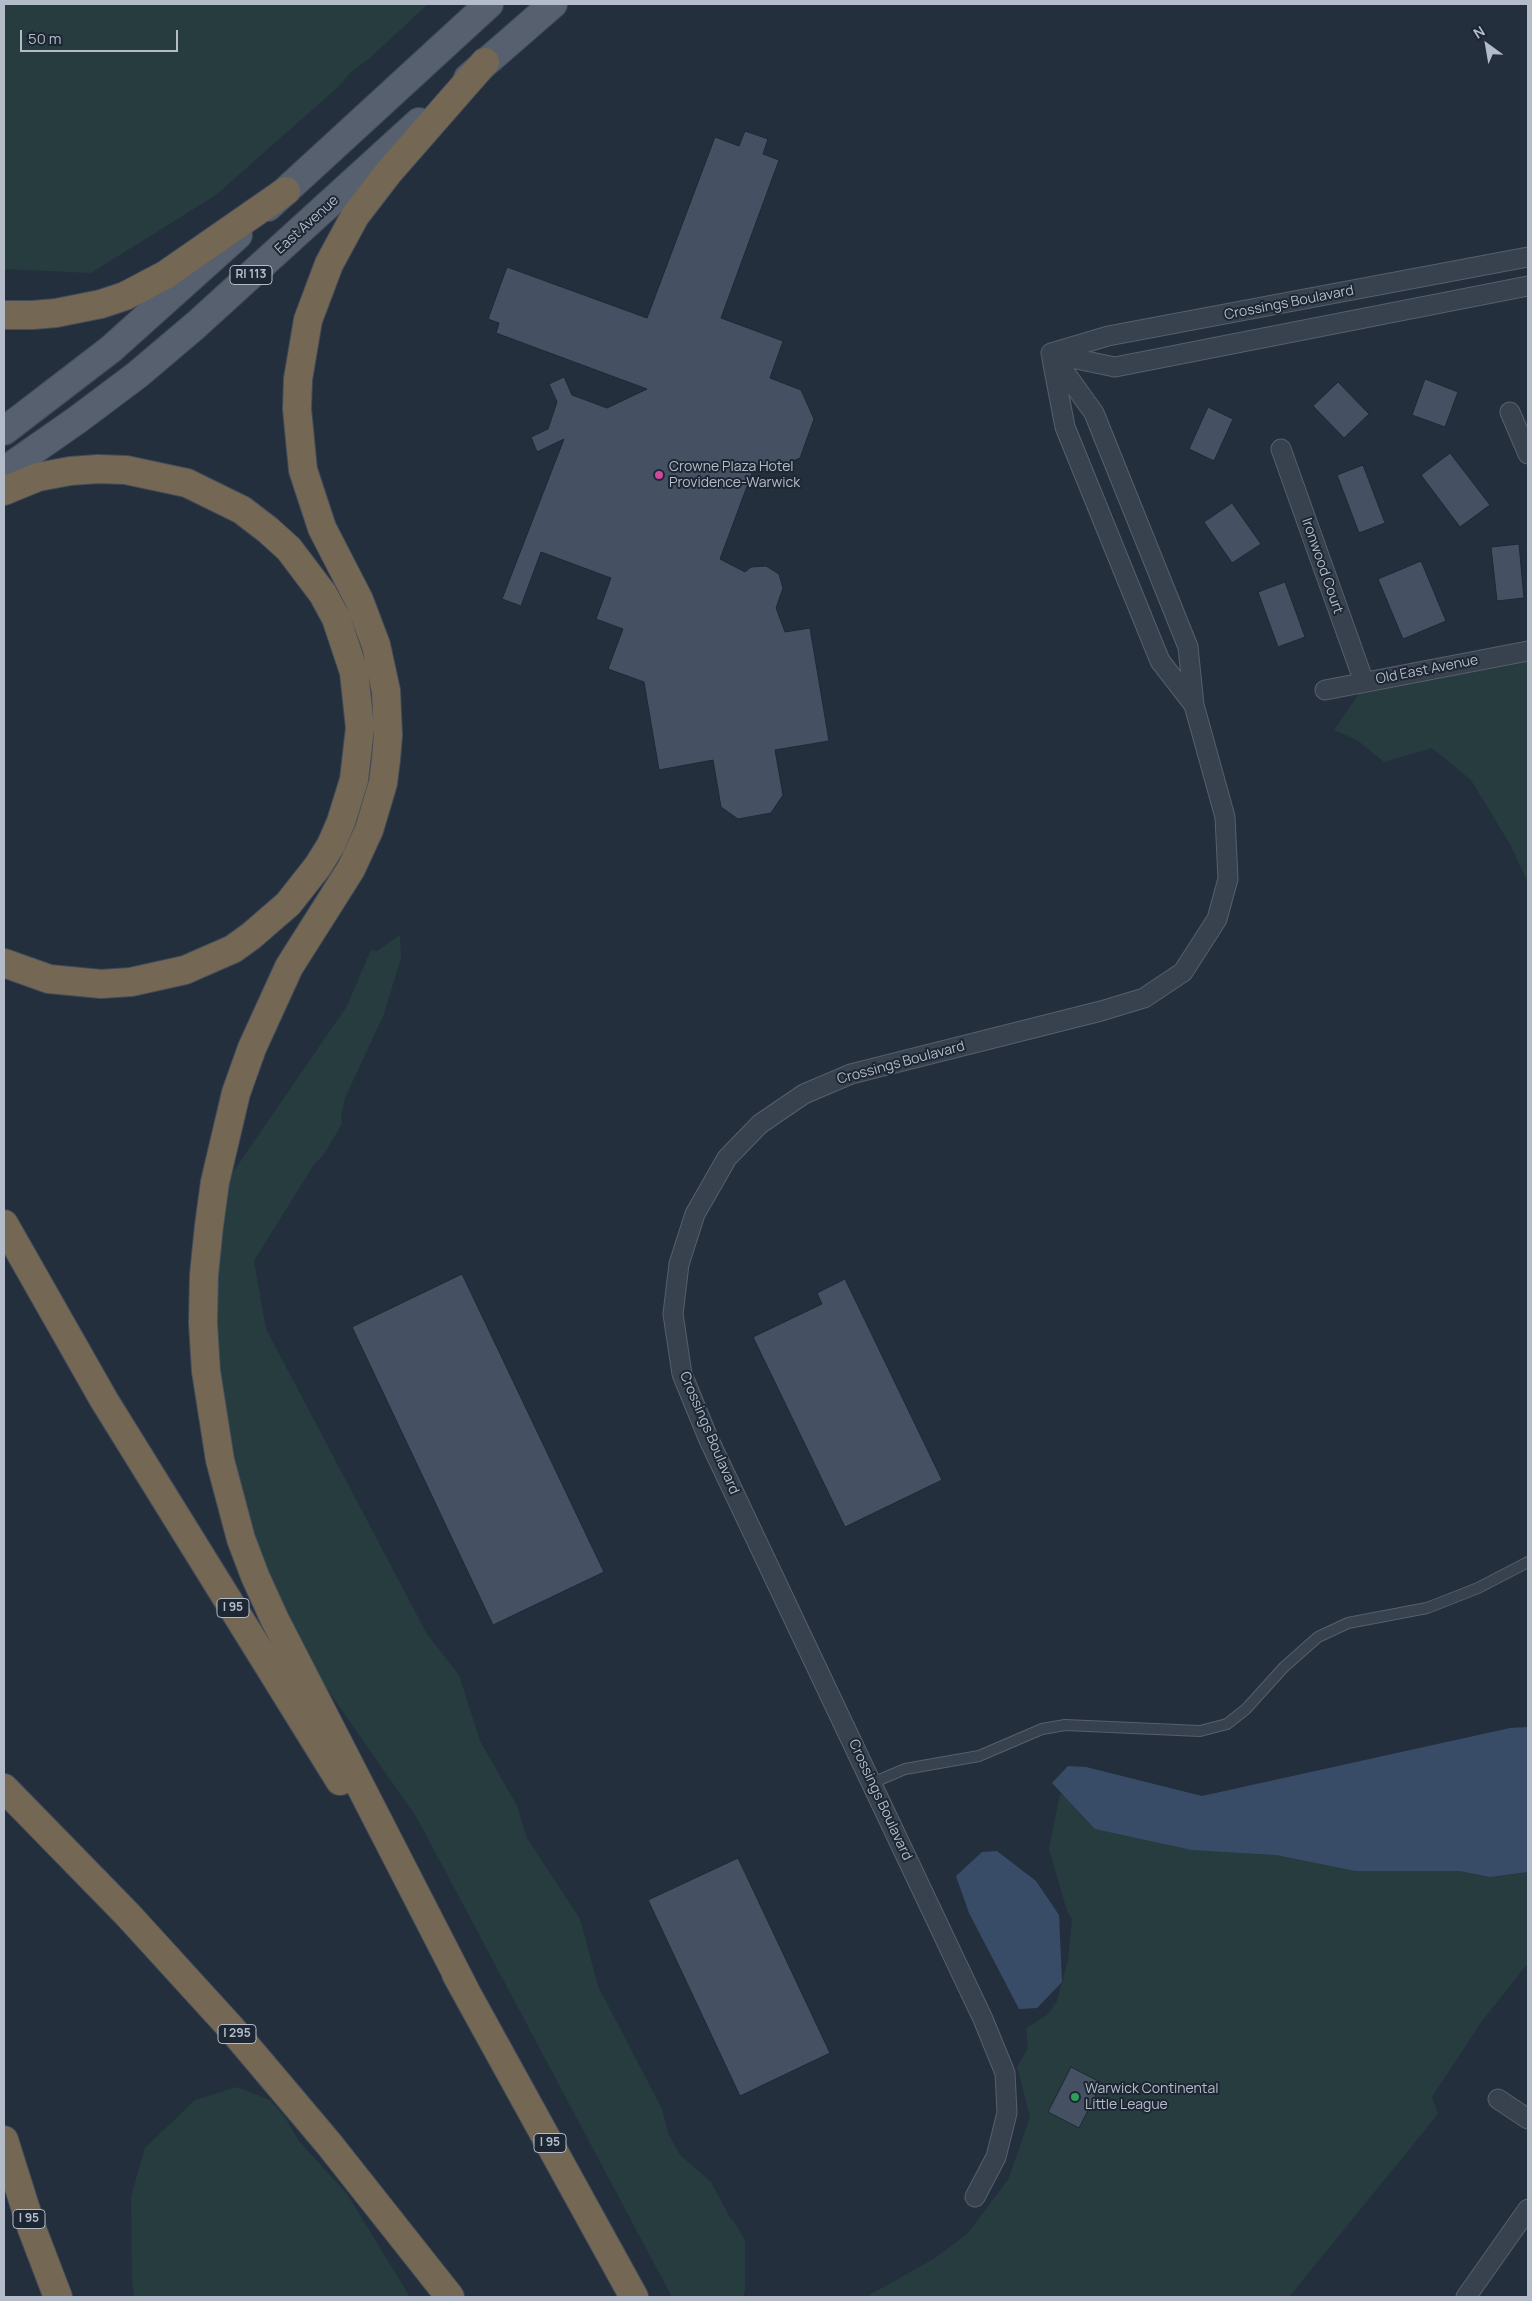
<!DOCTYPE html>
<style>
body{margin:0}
#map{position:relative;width:1532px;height:2301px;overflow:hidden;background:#242f3e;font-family:Manrope,sans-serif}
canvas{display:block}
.frame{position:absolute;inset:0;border:5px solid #b4bcc9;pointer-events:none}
.north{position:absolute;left:1462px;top:20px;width:50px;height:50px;-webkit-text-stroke:4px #1d2633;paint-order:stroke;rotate:328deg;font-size:14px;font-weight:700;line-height:20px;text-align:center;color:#b4bcc9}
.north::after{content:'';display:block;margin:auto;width:18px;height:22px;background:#b4bcc9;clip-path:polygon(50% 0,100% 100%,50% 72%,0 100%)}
.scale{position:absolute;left:20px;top:30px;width:158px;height:22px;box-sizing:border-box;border:2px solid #b4bcc9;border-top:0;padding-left:6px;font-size:15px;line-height:18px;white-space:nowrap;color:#b4bcc9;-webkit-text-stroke:4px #1d2633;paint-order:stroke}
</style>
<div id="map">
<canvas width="1532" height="2301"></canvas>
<div class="frame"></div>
<div class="north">N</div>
<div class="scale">50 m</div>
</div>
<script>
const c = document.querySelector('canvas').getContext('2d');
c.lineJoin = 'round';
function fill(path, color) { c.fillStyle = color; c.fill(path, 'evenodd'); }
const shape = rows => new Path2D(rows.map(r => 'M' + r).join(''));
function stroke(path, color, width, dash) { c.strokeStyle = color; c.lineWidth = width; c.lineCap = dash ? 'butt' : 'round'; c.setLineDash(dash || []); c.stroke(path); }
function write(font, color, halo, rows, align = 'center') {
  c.font = font + ' Manrope,sans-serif'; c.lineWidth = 4; c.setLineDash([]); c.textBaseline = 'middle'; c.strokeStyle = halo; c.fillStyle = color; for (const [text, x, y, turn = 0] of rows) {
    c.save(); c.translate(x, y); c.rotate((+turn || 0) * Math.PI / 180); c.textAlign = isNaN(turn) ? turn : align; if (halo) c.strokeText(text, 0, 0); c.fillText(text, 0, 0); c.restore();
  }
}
const green = shape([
 [4,4,428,4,371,57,351,72,338,87,216,195,91,273,4,269],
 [1528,649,1528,883,1511,846,1471,780,1432,748,1384,762,1357,740,1334,730,1369,679],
 [400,935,401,958,384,1014,345,1098,341,1116,342,1124,324,1154,313,1166,254,1261,266,1329,427,1634,459,1675,480,1741,517,1806,527,1838,580,1919,598,1986,662,2109,668,2133,680,2155,711,2182,732,2221,733,2220,745,2240,745,2290,743,2297,672,2297,417,1818,295,1643,293,1647,223,1450,209,1332,218,1194,347,1006,370,952,372,950,377,951],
 [1060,1794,1276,1855,1355,1871,1459,1871,1490,1877,1528,1872,1528,1963,1482,2021,1432,2097,1438,2114,1289,2297,866,2297,935,2258,967,2234,1008,2180,1030,2117,1017,2067,1028,2048,1026,2028,1047,2015,1057,2001,1068,1960,1072,1919,1067,1911,1049,1849],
 [237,2087,270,2100,285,2117,299,2141,347,2194,410,2297,134,2297,132,2283,131,2196,145,2148,195,2100]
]);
const water = shape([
 [1528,1727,1528,1872,1490,1877,1459,1871,1355,1871,1276,1855,1192,1850,1095,1829,1052,1783,1068,1766,1086,1767,1202,1796,1510,1728],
 [997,1851,1036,1881,1059,1915,1062,1982,1037,2008,1019,2009,969,1913,956,1876,982,1852]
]);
const building = shape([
 [745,131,768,139,763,154,779,160,721,318,783,341,770,378,801,390,814,419,800,458,770,471,755,465,720,559,745,572,751,567,766,566,779,574,783,588,776,608,785,632,810,628,829,741,775,750,783,795,771,813,738,819,721,807,713,760,659,770,644,682,608,669,623,629,596,619,611,578,541,552,521,606,502,599,564,439,537,452,531,437,548,429,557,402,549,384,564,377,572,395,607,408,647,389,496,333,499,323,488,319,507,267,647,318,715,137,739,146,745,131],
 [1425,379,1458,392,1445,427,1412,415,1425,379],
 [1338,382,1369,414,1344,438,1313,406,1338,382],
 [1208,407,1233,419,1214,461,1189,449,1208,407],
 [1450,453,1490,505,1460,527,1421,475,1450,453],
 [1363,465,1385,523,1359,533,1337,475,1363,465],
 [1232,503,1261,544,1232,563,1204,522,1232,503],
 [1519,544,1524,598,1497,601,1491,547,1519,544],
 [1421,561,1446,621,1403,639,1378,579,1421,561],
 [1285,582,1305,637,1278,647,1258,592,1285,582],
 [462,1274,604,1572,493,1625,352,1327,462,1274],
 [845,1279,942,1480,845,1527,753,1337,822,1304,817,1293,845,1279],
 [738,1858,830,2053,740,2096,648,1900,738,1858],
 [1071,2067,1102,2083,1079,2128,1048,2112,1071,2067]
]);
const service = shape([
 [872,1783,905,1769,979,1756,1042,1729,1065,1725,1200,1731,1227,1724,1246,1709,1284,1667,1318,1637,1348,1623,1427,1608,1478,1588,1528,1562]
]);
const minor = shape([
 [1051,353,1108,336,1528,257],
 [1052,354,1115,367,1528,286],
 [1052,359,1065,427,1160,661,1194,705],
 [1510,412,1528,454],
 [1281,449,1364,682],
 [1325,690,1528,651],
 [1498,2099,1528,2119],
 [975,2197,996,2157,1007,2113,1005,2073,983,2019,709,1440,682,1374,673,1314,679,1264,695,1214,727,1158,760,1124,804,1094,851,1074,1101,1011,1144,998,1183,972,1217,919,1228,879,1225,817,1194,705,1188,647,1094,413,1051,353],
 [1466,2297,1528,2209]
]);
const primary = shape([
 [468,78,553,4],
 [268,207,489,4],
 [4,431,111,349,238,235],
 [4,471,77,420,137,375,196,325,419,122]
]);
const motorway = shape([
 [4,315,33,315,56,313,101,304,125,296,165,275,286,191],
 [4,491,38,477,70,471,98,469,126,470,187,483,242,510,268,530,289,549,323,594,336,618,354,672,360,728,354,780,341,822,331,845,318,866,288,904,251,936,233,949,185,970,131,982,101,984,49,979,4,963],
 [4,1224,104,1400,340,1781],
 [4,1788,128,1915,231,2028,329,2144,450,2297],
 [456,1974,634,2297],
 [465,1990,275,1620,255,1576,241,1539,220,1460,206,1371,203,1323,204,1275,209,1226,215,1182,236,1093,252,1048,289,967,351,869,369,830,383,783,386,759,388,735,386,691,376,645,359,600,322,528,303,470,297,409,298,379,308,320,329,264,355,216,388,173,485,62],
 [4,2140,32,2229,58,2297]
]);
const markers = [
 [659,475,5,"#d1479c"],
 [1075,2097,5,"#2e9e5b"]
];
const shields = [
 [251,275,42],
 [233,1608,32],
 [237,2034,38],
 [550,2143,32],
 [29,2219,32]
];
const shieldNames = [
 ["RI 113",251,275],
 ["I 95",233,1608],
 ["I 295",237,2034],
 ["I 95",550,2143],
 ["I 95",29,2219]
];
const streetNames = [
 ["East Avenue",307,225,-42],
 ["Crossings Boulavard",1289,303,-11],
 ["Ironwood Court",1322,566,71],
 ["Old East Avenue",1427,670,-11],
 ["Crossings Boulavard",901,1063,-15],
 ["Crossings Boulavard",709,1433,67],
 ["Crossings Boulavard",880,1800,65]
];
const poiNames = [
 ["Crowne Plaza Hotel",669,467],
 ["Providence-Warwick",669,483],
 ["Warwick Continental",1085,2089],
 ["Little League",1085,2105]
];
fill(green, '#263c3f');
fill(water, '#394c67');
fill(building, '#455162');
stroke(building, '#1f2835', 1);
stroke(service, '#565f6c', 12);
stroke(minor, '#565f6c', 21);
stroke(primary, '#414a57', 30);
stroke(motorway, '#434c59', 30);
stroke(service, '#38414e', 10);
stroke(minor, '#38414e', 19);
stroke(primary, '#56606e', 28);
stroke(motorway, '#746855', 28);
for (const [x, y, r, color] of markers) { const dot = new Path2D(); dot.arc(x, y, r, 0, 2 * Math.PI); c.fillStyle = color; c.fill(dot); stroke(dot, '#1d2633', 2); }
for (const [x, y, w] of shields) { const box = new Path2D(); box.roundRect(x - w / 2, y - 9.5, w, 19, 4); c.fillStyle = '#1d2633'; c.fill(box); stroke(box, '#b4bcc9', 1); }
write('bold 12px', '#b4bcc9', null, shieldNames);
write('14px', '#b4bcc9', '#1d2633', streetNames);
write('14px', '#b4bcc9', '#1d2633', poiNames, 'left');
</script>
